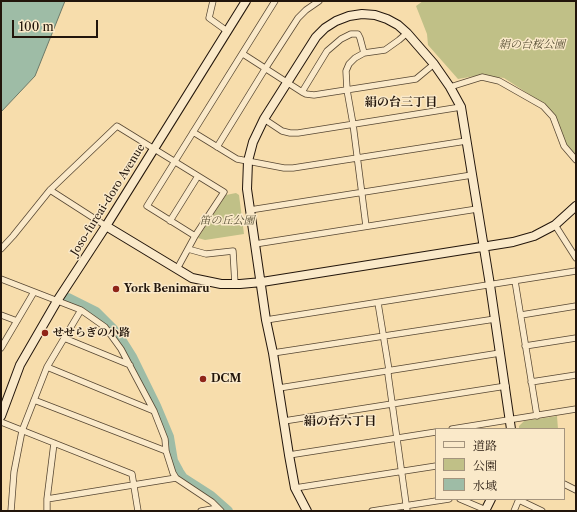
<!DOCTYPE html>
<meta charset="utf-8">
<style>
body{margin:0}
#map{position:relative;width:577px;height:512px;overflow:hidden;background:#f7ddac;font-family:"Libre Caslon Text","Noto Serif JP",serif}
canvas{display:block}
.frame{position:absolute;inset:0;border:2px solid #22150b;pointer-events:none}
.legend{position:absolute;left:435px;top:428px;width:130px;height:72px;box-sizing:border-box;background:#fae9c9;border:1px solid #a4947d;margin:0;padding:5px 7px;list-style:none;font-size:12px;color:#22150b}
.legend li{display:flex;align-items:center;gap:8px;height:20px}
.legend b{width:20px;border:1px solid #a4947d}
.scale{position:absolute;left:12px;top:20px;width:86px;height:18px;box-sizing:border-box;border:2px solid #22150b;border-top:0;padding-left:5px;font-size:12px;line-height:14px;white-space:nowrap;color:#22150b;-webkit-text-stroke:3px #fae9c9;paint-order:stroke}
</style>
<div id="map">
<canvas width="577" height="512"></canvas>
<div class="frame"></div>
<ul class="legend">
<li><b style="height:5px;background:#fae9c9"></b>道路</li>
<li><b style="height:11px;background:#c0c087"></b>公園</li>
<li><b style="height:11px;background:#9ebca6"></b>水域</li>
</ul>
<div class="scale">100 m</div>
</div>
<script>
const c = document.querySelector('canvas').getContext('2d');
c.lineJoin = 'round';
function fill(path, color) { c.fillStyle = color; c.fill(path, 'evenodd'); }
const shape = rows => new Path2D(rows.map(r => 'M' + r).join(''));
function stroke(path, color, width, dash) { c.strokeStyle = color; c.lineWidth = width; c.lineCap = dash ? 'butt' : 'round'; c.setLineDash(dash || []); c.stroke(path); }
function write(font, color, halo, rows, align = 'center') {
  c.font = font + ' "Libre Caslon Text","Noto Serif JP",serif'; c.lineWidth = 3; c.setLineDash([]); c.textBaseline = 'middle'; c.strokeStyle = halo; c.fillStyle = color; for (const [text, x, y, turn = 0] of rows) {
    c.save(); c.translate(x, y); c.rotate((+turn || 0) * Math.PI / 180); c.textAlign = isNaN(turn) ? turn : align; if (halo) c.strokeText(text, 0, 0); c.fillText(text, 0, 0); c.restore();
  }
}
const green = shape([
 [423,1,576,1,576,156,566,145,544,104,504,78,481,75,458,79,428,45,427,34,416,6],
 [236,193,239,195,244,234,205,240,198,238,226,195],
 [557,416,558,429,519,429,519,426,524,421]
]);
const water = shape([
 [1,1,65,1,35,76,1,112,1,1]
]);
const river = shape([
 [68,298,96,312,113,329,120,338,132,357,156,406,169,437,173,461,179,472,183,478,211,496,228,511]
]);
const street = shape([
 [213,1,209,18,227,31],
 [243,54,302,92,306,94,314,95,416,79,434,64],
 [450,87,482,77,499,81,543,106,553,117,564,146,576,160],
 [302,92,327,51,341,39,351,34,358,34,360,38,364,53],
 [264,119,282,131,290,133,298,133,461,107],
 [193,132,237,159,284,168,293,168,466,141],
 [217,147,265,69,298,18,306,10,319,1],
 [50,190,106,226],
 [250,210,472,175],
 [170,221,198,176],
 [555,225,576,258],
 [366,226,353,124,347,90,346,71,349,64,355,58,364,53,385,50,399,40,407,33],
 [195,236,147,206,275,1],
 [255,244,477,209],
 [1,249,13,236,50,190,117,126,224,192,195,236,177,269],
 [188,249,206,254,233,251,235,284],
 [1,279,81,310,105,327,121,349,154,411,165,439,166,451,173,473,176,478,212,502,221,511],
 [515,281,537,416],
 [378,303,389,370,388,374,407,511],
 [1,315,17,321],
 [521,315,576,306],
 [266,320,576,271],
 [64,338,130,365],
 [525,346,576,338],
 [1,348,34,292],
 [273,353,495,319],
 [47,367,154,411],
 [531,382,576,375],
 [279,388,500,353],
 [34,400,166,451],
 [284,421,506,386],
 [1,422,132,474,138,511],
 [452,429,576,409],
 [289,455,436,432],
 [564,484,576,490],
 [295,488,436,466],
 [47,499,176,478],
 [460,499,486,510],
 [519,500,542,511],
 [11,511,14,472,22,431,47,367,81,310],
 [47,511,47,499,54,443],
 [201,511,218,508],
 [372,511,449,499],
 [514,511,519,499]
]);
const secondary = shape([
 [106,226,192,278,221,284,240,284,262,282,513,242,534,236,555,225,576,206],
 [1,416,20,365,57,301,106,226,246,1],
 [307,511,295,488,289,455,273,353,266,320,247,189,248,161,253,142,264,119,316,37,325,28,336,21,349,16,362,14,375,15,387,19,398,25,407,33,434,64,450,87,461,107,490,285,511,429],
 [485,511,491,499]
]);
const markers = [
 [116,289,4,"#8f2418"],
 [45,333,4,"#8f2418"],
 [203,379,4,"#8f2418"]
];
const parkNames = [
 ["絹の台桜公園",532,45],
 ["笛の丘公園",227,221]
];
const streetNames = [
 ["Joso-fureai-doro Avenue",108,200,-58]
];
const poiNames = [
 ["York Benimaru",124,289],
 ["せせらぎの小路",53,333],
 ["DCM",211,379]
];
const neighbourhoodNames = [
 ["絹の台三丁目",401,103],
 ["絹の台六丁目",340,422]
];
fill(green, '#c0c087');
fill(water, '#9ebca6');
stroke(water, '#6c7968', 1);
stroke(river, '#9ebca6', 10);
stroke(street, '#574733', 7);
stroke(secondary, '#22150b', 10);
stroke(street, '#fae9c9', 5.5);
stroke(secondary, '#fae9c9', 8);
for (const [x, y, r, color] of markers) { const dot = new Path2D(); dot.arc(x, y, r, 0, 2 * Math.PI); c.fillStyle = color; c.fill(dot); stroke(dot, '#fae9c9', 1.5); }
write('italic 11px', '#595136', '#fae9c9', parkNames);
write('11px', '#22150b', '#fae9c9', streetNames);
write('bold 11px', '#22150b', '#fae9c9', poiNames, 'left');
write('bold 12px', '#22150b', '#fae9c9', neighbourhoodNames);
</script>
